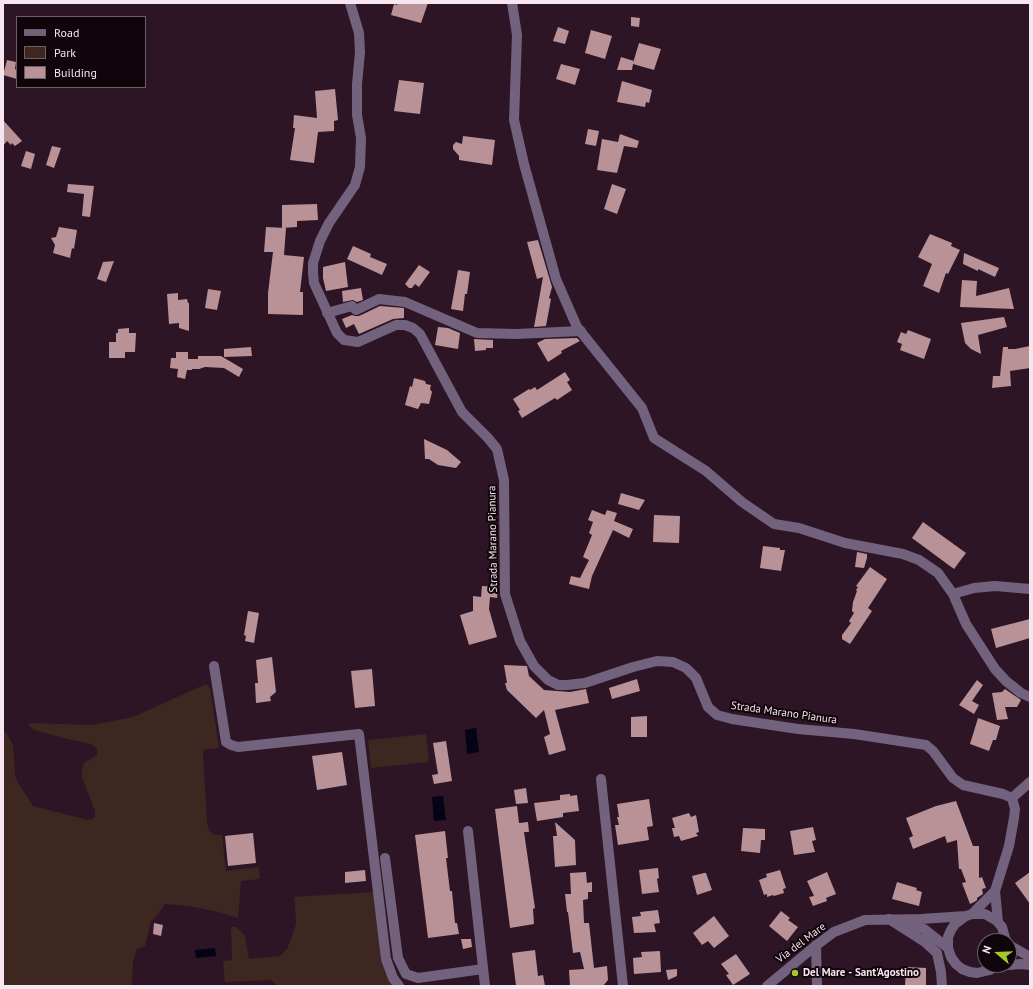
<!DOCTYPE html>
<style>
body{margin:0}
#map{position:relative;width:1033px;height:989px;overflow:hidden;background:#2d1525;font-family:"PT Sans",sans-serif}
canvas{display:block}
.frame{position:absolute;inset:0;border:4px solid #f7e5f0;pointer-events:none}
.legend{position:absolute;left:16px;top:16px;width:130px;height:72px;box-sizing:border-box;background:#0f050b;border:1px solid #6c5f67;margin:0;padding:5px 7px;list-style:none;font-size:12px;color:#f7e5f0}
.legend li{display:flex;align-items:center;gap:8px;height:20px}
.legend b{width:20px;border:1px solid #6c5f67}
.north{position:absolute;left:977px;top:933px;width:40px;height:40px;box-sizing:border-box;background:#0f050b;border:1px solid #6c5f67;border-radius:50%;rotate:289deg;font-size:11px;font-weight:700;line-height:16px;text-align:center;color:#f7e5f0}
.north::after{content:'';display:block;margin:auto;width:14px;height:18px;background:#a2c928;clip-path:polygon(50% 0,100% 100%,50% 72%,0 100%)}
</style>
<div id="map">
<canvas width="1033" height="989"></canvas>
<div class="frame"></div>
<ul class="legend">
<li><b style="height:5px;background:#73627e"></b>Road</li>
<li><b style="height:11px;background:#3d2720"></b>Park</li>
<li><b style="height:11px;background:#b99297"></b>Building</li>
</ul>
<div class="north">N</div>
</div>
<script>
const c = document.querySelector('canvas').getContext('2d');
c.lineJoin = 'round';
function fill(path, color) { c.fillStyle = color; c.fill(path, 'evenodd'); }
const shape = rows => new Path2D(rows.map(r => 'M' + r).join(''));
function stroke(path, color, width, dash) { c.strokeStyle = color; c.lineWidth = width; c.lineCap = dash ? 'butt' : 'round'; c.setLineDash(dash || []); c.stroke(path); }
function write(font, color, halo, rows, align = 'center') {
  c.font = font + ' "PT Sans",sans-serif'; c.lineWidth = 4; c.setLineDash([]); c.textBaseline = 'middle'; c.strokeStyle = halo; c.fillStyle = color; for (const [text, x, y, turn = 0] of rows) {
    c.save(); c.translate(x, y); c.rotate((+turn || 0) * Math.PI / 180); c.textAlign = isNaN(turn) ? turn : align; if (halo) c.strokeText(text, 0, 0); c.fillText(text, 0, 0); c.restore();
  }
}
const green = shape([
 [206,684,210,688,219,748,203,750,207,823,209,830,214,835,222,835,226,871,259,867,260,879,241,881,238,918,218,912,189,906,165,904,157,916,151,921,145,946,137,949,133,962,132,986,3,986,3,730,7,734,13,745,15,774,17,781,33,806,88,820,95,818,95,811,82,777,82,770,84,763,97,755,97,748,91,744,63,738,35,730,29,726,29,723,92,725,133,717],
 [426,734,429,762,371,768,368,740],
 [373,892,376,893,393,986,276,986,276,984,270,980,225,982,223,961,232,960,231,927,236,927,245,936,249,959,280,956,287,949,295,928,296,921,294,897]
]);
const water = shape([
 [476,728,479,752,467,754,465,730],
 [443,796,446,820,434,821,432,797],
 [215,948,216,956,196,958,195,950]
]);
const building = shape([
 [398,3,428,3,421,23,391,15,394,4,397,5],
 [631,17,640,18,639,27,631,26],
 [558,27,569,31,565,44,553,41],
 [591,30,612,36,605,59,585,53],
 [639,43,661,49,654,70,633,64,632,70,617,70,621,57,634,61,633,63],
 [7,60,16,62,15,69,17,70,17,79,3,75],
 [561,64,580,69,575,85,556,79],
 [399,80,424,83,420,114,394,111],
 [622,81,652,90,649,103,646,102,645,107,617,102],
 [335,89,338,120,334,121,334,131,318,132,314,163,290,160,295,128,293,128,294,115,317,118,315,91],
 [3,120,22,141,15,146,12,143,11,145,7,141,3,146],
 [588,129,599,131,596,146,585,144],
 [620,134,639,141,637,148,624,146,617,173,597,170,602,139,618,142],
 [463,136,495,140,492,165,459,160,459,156,453,149,453,145,456,142,462,144],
 [52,146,61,148,54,168,46,165],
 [26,151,35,154,31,169,21,166],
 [68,184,94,186,90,217,82,216,84,194,67,192],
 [612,184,626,189,617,214,604,209],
 [317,204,318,220,297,221,297,227,282,228,282,205],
 [59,227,77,230,74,249,72,248,70,258,53,253,55,245,51,238,56,237],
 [266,227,286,228,284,255,304,257,300,292,303,292,303,315,268,314,268,293,273,252,264,252],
 [930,234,952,243,951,246,960,250,948,274,946,273,939,293,923,286,932,264,918,257],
 [538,240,552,287,549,298,551,299,546,326,534,327,543,277,537,279,527,242],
 [353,246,371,254,370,257,387,264,382,275,347,259],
 [964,253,999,268,995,277,978,269,978,271,963,264],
 [114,261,106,282,97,279,103,262],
 [345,262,348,287,326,291,323,278,323,267],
 [419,265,430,272,419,287,415,284,412,288,409,288,405,284],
 [458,270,470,272,467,294,465,294,463,311,451,309],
 [962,280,977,281,976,296,1009,288,1014,309,960,307],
 [361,288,363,300,357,302,353,300,343,302,342,291],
 [208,289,221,291,217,310,205,308],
 [178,293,178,300,187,299,188,303,189,303,189,331,179,328,179,323,169,324,167,294],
 [380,306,404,308,404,318,393,319,359,334,354,324,346,328,342,319,352,315,355,316,359,316],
 [1004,317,1007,327,978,335,981,354,971,349,965,343,961,323],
 [438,327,448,328,460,333,458,349,435,345],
 [129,328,129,333,136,333,135,352,125,352,125,358,109,358,109,342,116,342,116,333,118,333,118,329],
 [908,330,931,339,924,359,900,350,902,344,897,342,901,332,906,334],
 [577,338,580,341,561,351,562,353,548,362,537,343,545,339],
 [474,339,493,340,493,348,486,348,486,350,475,351],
 [1030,346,1030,368,1010,371,1011,386,992,388,993,376,1000,376,1003,347,1008,347,1008,349,1015,349],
 [251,347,252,356,224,357,224,349],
 [176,352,188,352,188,359,198,359,198,356,221,356,243,369,239,377,224,368,205,367,199,369,192,369,192,370,187,370,185,379,177,377,178,369,170,368,171,358,176,358],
 [565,372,570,380,567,382,572,390,557,400,555,398,522,418,518,411,520,410,513,399,529,389,530,390,535,387,537,390],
 [414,378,425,381,426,384,431,385,430,389,432,392,429,404,421,403,418,409,405,405,410,386,412,387],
 [424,439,447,450,461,462,456,468,438,465,429,459,425,459],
 [621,493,645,500,639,510,618,504],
 [592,510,605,515,607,510,617,513,614,521,633,529,629,538,613,530,592,576,589,589,569,584,571,576,580,578,589,560,583,557,592,535,589,533,593,522,588,520],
 [654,515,680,516,679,543,653,542],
 [923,522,966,553,954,569,912,538],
 [763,546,780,548,780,550,785,550,781,571,760,568],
 [857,552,867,554,867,558,864,568,855,567],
 [870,567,887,579,868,608,872,611,850,644,842,639,842,635,851,623,849,621,854,613,852,611,853,602,857,591,856,590,858,587,856,586],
 [482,586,498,587,497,598,490,597,489,609,497,637,469,645,460,615,473,611,473,596,481,597],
 [248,611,259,613,254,643,245,641,246,636,244,635],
 [1030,619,1030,638,996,648,991,629],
 [272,657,276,692,270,697,271,701,256,703,255,683,258,683,256,660],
 [504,665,527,666,529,676,544,690,570,692,586,689,589,703,555,710,566,750,549,755,544,737,550,734,544,710,536,718,507,690,505,683,507,683],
 [372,669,375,706,355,708,351,671],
 [637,679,640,691,612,699,609,688],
 [977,680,983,685,972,701,979,705,974,714,959,705],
 [1005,689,1021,700,1017,707,1005,707,1008,719,997,720,992,693,1002,692],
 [647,716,647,737,631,737,631,717],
 [978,718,1000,726,996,740,993,740,989,751,970,744],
 [446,741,452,781,434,784,432,775,438,774,433,743],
 [342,752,347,785,317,790,312,756],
 [526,788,528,803,516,804,514,790],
 [570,794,570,796,577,795,579,811,563,813,563,817,537,821,534,803,560,800,560,795],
 [649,799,653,826,647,827,649,840,618,845,615,825,619,825,617,817,619,817,617,804],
 [956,801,973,846,979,846,979,878,982,877,986,888,982,889,983,894,977,898,977,900,976,901,970,904,962,883,966,882,961,869,959,869,957,840,947,843,945,836,913,849,909,838,913,836,906,818,936,806],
 [517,806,519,823,528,822,529,832,524,832,535,908,533,909,534,924,510,928,495,809],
 [689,813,691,817,696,815,699,832,696,833,698,836,681,841,679,836,674,837,672,828,675,828,672,818],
 [555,822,575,840,576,865,555,867,553,836,557,836],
 [813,827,816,840,812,841,815,852,794,855,790,831],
 [743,828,765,829,765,840,761,840,760,853,741,851],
 [445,831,448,858,446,858,450,891,452,891,455,923,457,923,459,934,428,938,415,835],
 [253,833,256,863,228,866,225,836],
 [658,868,659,878,657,879,659,892,642,894,639,870],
 [365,870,366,881,345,883,345,872],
 [780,870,786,888,783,889,784,893,774,896,773,895,767,897,767,894,764,895,759,880,767,877,766,874],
 [586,872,587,883,592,882,592,892,588,892,588,899,583,900,584,923,589,923,594,968,607,966,608,980,603,986,570,986,569,970,584,969,580,952,573,953,568,912,567,912,565,894,571,894,570,873],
 [827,872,836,894,826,898,827,901,813,906,809,897,814,896,807,881],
 [1030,872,1030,904,1015,883],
 [704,873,706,873,712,890,697,895,692,876],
 [897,882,917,888,916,890,922,892,919,906,892,899],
 [658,910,660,923,654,924,656,932,634,933,632,917,641,916,640,912],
 [781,911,790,918,788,920,798,927,787,941,769,926],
 [714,916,729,936,714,948,708,941,702,945,693,933],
 [154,923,163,925,161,936,153,934],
 [461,939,471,939,472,947,463,949],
 [535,950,538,976,543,975,545,986,516,986,512,953],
 [660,951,661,972,634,974,633,958,642,957,641,952],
 [736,954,750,974,733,985,726,975,729,974,721,964],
 [906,967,926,968,926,986,905,986],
 [677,969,677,976,668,980,666,970]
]);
const minor = shape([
 [350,3,359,33,360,52,357,84,357,115,361,138,360,167,355,185,329,223,320,241,313,263,313,273,314,283,337,333,344,340,358,342,396,325,405,325,413,328,420,334,462,412,488,438,497,449,504,480,505,594,520,641,534,666,548,680,558,685,567,685,585,683,633,667,657,661,673,662,686,668,696,678,708,707,717,715,732,719,798,729,854,734,926,745,933,751,953,778,963,785,1003,794,1012,798,1015,809,1014,818,1009,846,995,891,998,922],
 [512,3,517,35,514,120,524,164,556,279,577,327,642,408,654,438,706,471,742,502,774,524,799,528,845,543,903,554,919,560,938,573,953,594,966,624,995,669,1006,681,1021,693,1030,697],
 [327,313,352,306,356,310,379,299,405,302,477,333,516,334,581,331],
 [953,594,974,588,995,586,1030,589],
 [214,666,226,742,231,745,238,747,359,734,386,959,393,978,399,986],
 [601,779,623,986],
 [1012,798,1030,782],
 [468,831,485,986],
 [385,858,398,958,406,974,418,978,483,969],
 [972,914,995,891],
 [889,919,925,942,937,953,941,972,942,986],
 [905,921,924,929,948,948],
 [816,945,817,986],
 [1009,945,1030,957],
 [997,965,990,970,977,973,970,972,962,969,956,964,951,957,948,948,948,937,951,930,955,924,966,916,972,914,985,914,997,921,1002,927,1006,941],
 [996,966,1021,964,1030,965],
 [767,986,814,947,834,932,865,920,921,919,966,916]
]);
const markers = [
 [795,973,4,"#a2c928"]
];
const streetNames = [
 ["Strada Marano Pianura",493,539,-91],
 ["Strada Marano Pianura",784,713,8],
 ["Via del Mare",801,943,-37]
];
const poiNames = [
 ["Del Mare - Sant'Agostino",803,973]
];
fill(green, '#3d2720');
fill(water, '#050316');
fill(building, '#b99297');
stroke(minor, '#73627e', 10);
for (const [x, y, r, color] of markers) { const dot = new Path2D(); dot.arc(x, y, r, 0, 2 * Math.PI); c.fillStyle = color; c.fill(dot); stroke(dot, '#0f050b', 1.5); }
write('11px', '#f7e5f0', '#0f050b', streetNames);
write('bold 11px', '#f7e5f0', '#0f050b', poiNames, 'left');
</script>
